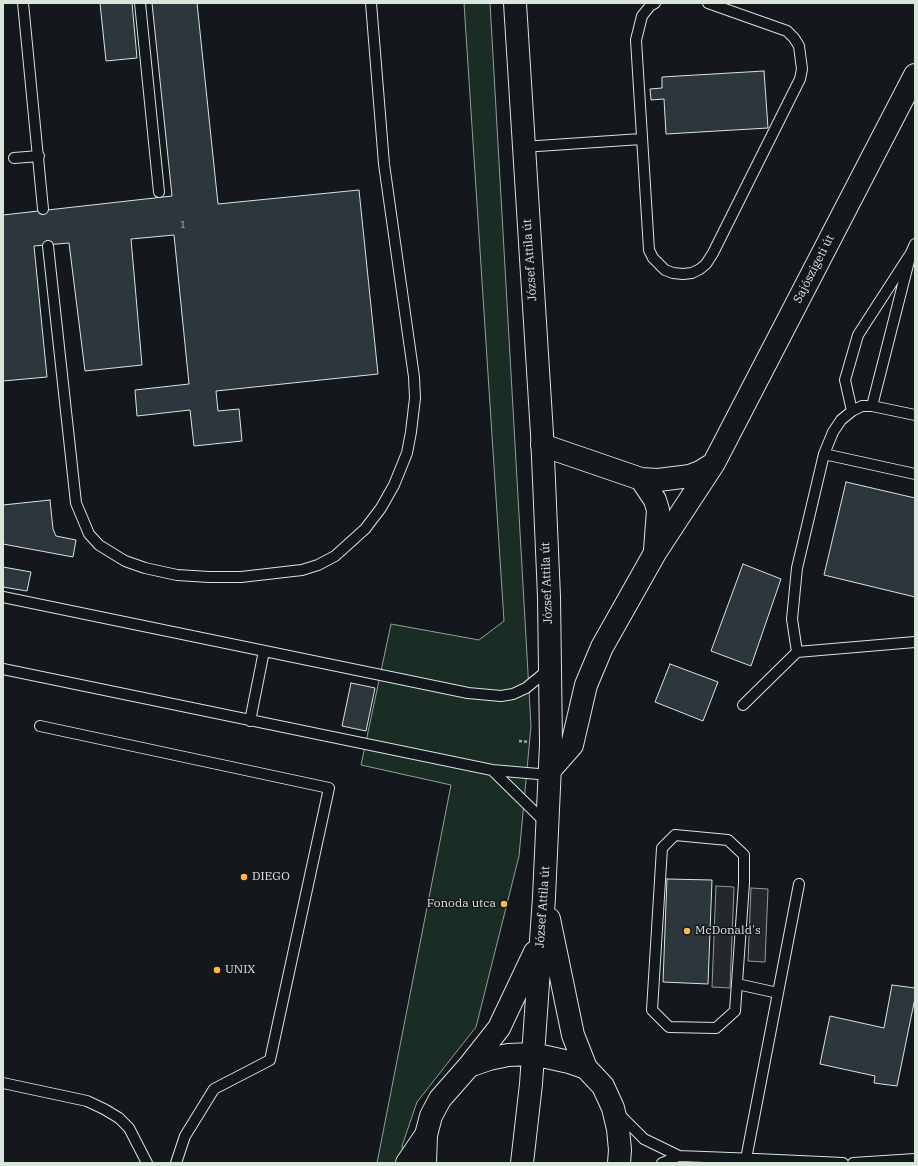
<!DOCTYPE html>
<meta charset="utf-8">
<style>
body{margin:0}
#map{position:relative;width:918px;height:1166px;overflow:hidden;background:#14181c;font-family:"IBM Plex Serif",serif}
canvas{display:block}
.frame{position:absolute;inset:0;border:4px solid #d8e6dc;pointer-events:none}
</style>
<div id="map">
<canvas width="918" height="1166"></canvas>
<div class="frame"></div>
</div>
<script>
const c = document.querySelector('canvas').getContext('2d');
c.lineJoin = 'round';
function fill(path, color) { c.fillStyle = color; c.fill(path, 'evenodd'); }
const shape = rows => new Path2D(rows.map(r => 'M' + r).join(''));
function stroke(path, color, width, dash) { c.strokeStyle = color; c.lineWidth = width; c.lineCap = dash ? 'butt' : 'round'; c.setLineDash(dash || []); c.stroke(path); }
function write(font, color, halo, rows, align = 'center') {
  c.font = font + ' "IBM Plex Serif",serif'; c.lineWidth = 3; c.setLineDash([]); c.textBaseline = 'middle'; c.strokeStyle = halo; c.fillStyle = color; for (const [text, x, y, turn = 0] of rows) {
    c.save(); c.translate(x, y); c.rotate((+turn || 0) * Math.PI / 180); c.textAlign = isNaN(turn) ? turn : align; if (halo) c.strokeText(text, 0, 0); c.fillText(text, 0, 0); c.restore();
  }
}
const green = shape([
 [464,3,490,3,531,726,519,856,476,1027,417,1102,402,1146,404,1163,377,1163,451,785,361,765,391,624,479,640,504,621,464,3]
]);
const parking = shape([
 [716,886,734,887,730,988,712,987,716,886],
 [751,888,768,889,765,962,748,961,751,888]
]);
const building = shape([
 [100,3,132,3,137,58,106,61,100,3],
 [152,3,197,3,218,204,359,190,378,374,216,391,218,411,239,409,242,441,194,446,190,410,137,416,135,390,189,384,174,235,131,239,142,365,85,371,69,243,34,246,47,377,3,381,3,215,172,196,152,3],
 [764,71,768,128,666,134,664,99,651,100,650,89,662,88,662,77,764,71],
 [846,482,915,498,915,597,824,575,846,482],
 [50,500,53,529,56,536,76,540,73,557,3,544,3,505,50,500],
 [743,564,781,579,751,666,711,651,743,564],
 [3,567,31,572,27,591,3,587,3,567],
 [670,664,718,682,703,721,655,702,670,664],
 [351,683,375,688,366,731,342,726,351,683],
 [667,879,712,880,708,984,663,982,667,879],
 [892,985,915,988,915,998,897,1086,874,1083,875,1076,820,1064,830,1016,884,1028,892,985]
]);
const path = shape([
 [519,741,529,742]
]);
const lane = shape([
 [23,3,43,209],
 [140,3,159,192],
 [655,3,650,6,642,16,636,40,649,250,653,258,665,270,673,273,683,274,692,273,700,269,706,264,713,253,800,79,802,69,799,46,794,38,787,31,708,3],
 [523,147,641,139],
 [14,158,39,156],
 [48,246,76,503,89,534,99,545,125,561,145,568,177,575,209,577,241,577,302,570,318,565,335,556,365,529,381,508,394,485,407,453,411,432,415,398,414,377,384,164,371,3],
 [872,406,911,253,915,244],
 [852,411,845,380,858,335,911,253,915,254],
 [824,454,915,474],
 [3,597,468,693,501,696,513,694,526,688,549,669],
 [797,652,792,619,797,568,824,454,833,432,841,420,852,411,862,406,872,406,915,415],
 [3,669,492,770,550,775],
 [743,705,797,652,915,642],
 [250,721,264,651],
 [40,726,329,788,270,1060,214,1089,185,1136,176,1163],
 [492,770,546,823],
 [675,835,728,840,744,855,744,883,735,1011,716,1028,669,1027,652,1010,662,848,675,835],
 [737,984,778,993],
 [3,1083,87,1101,104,1109,119,1118,129,1128,147,1163],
 [619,1114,644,1139,679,1156],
 [746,1159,799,884],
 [756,1159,843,1163],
 [662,1163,679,1156,756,1159,755,1163],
 [853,1163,915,1159]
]);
const secondary = shape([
 [542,445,641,479,658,480,690,476,700,472,713,464],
 [641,479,655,500,658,510,655,550],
 [550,770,572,745,586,685,602,647,655,553,714,463,915,75]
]);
const primary = shape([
 [515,3,542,434,549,597,551,744,544,897,531,1084,522,1163],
 [549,919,573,1035,586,1068,603,1086,613,1108,618,1129,620,1150,619,1163],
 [469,1066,489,1059,508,1055,533,1054,569,1062,586,1068],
 [407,1163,426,1135],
 [425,1163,426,1135,431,1116,440,1099,469,1066,499,1028,535,952]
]);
const markers = [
 [244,877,4,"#ffb74d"],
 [504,904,4,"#ffb74d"],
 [687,931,4,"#ffb74d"],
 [217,970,4,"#ffb74d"]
];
const numberNames = [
 ["1",183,225]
];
const streetNames = [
 ["József Attila út",530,260,-94],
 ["Sajószigeti út",814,269,-63],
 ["József Attila út",547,583,-92],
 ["József Attila út",543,907,-86]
];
const poiNames = [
 ["DIEGO",252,877],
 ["Fonoda utca",496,904,"right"],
 ["McDonald's",695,931],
 ["UNIX",225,970]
];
fill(green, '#1a2d24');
stroke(green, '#939e99', 1);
fill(parking, '#24282b');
stroke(parking, '#939e99', 1);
fill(building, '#2c363c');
stroke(building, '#d8e6dc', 1);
stroke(lane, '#d8e6dc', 12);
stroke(secondary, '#d8e6dc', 24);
stroke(primary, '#d8e6dc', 24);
stroke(path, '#9da8a2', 2.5, [3, 2]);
stroke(lane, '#14181c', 10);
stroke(secondary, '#14181c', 22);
stroke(primary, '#14181c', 22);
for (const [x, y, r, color] of markers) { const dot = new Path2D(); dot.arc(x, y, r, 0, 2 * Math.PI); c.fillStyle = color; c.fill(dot); stroke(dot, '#14181c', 1.5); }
write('10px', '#adbab4', null, numberNames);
write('12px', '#d8e6dc', '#14181c', streetNames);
write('12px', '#d8e6dc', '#14181c', poiNames, 'left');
</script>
